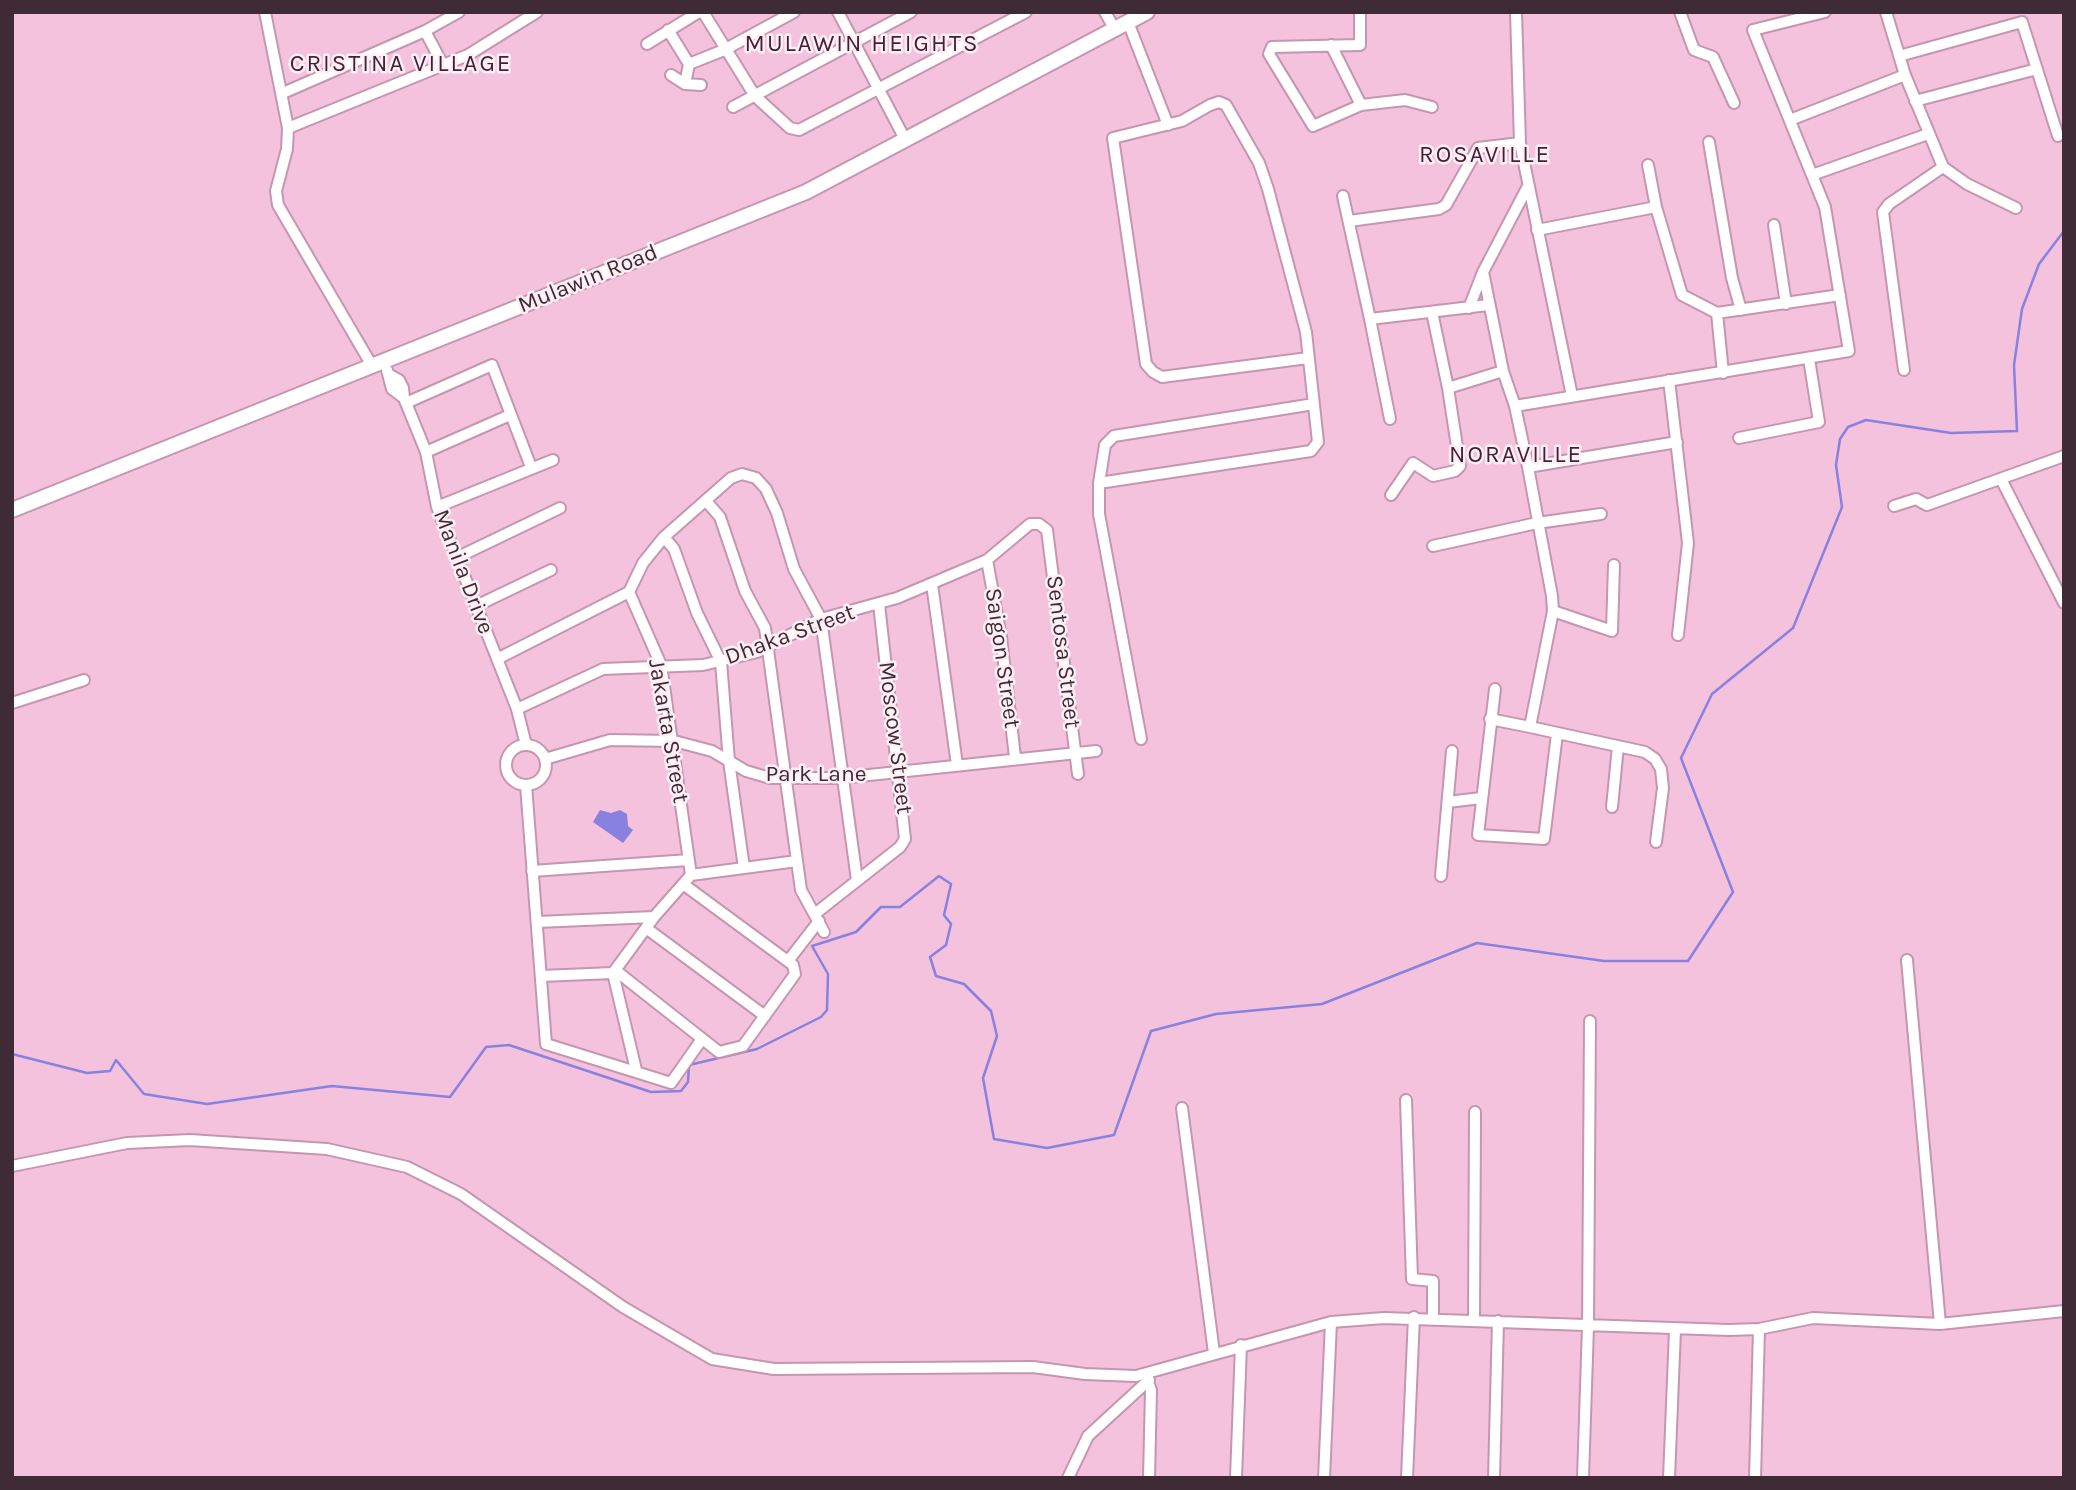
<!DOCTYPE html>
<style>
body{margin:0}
#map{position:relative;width:2076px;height:1490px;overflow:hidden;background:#f4c2dc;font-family:Karla,sans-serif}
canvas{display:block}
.frame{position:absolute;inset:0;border:14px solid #3e2b35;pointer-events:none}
</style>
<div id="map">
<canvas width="2076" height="1490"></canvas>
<div class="frame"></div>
</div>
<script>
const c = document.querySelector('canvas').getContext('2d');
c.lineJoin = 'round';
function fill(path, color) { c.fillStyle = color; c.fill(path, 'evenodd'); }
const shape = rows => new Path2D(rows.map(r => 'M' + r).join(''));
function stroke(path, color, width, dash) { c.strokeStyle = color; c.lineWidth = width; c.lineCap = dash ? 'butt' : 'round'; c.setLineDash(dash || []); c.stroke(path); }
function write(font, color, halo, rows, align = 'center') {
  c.font = font + ' Karla,sans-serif'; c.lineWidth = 5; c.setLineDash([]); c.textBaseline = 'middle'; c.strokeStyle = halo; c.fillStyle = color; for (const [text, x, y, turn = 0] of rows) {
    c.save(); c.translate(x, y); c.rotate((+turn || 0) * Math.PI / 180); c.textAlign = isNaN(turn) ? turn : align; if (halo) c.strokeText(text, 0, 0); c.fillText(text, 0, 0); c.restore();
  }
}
const water = shape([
 [600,810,611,813,620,810,627,814,628,826,633,830,623,843,593,822]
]);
const stream = shape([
 [2064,194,2064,202],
 [12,1054,87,1073,110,1071,116,1060,144,1094,207,1104,332,1086,450,1097,486,1047,509,1045,651,1092,681,1091,688,1082,689,1065,757,1049,821,1017,827,1010,828,974,812,946,856,932,881,907,900,907,939,876,951,884,944,915,951,924,946,945,930,957,936,976,964,984,991,1011,997,1036,983,1078,994,1139,1047,1148,1114,1135,1151,1031,1216,1014,1322,1004,1477,943,1604,961,1688,961,1733,892,1681,758,1712,694,1793,628,1842,507,1836,465,1840,439,1848,427,1866,420,1951,433,2017,431,2014,365,2022,309,2039,264,2064,231]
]);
const minor = shape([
 [265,12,288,128,287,149,276,191,278,205,371,364],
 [703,12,755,96,790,128,799,130,1026,12],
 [838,12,906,141],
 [1105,12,1114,28],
 [1360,12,1360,45,1272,47,1269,54,1313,126,1361,105],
 [1516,12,1520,143,1572,396],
 [1680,12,1694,50,1713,57,1734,103],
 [1886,12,1905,75,1943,167,1967,184,2016,208],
 [1128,22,1168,125],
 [668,30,689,64,685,84],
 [425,31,443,65],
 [647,44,699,12],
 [1331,45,1361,105,1405,100,1432,107],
 [1899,56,2022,22,2058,136],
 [689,64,724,50,794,12],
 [671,75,685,84,701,85],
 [283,93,425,31,459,12],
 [1915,101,2037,69],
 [733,107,911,12],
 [1790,120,1905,75],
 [288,128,468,55,537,12],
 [1709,142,1732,278,1741,310],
 [1648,165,1656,207],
 [1812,175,1928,134],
 [1343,196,1370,319,1488,305],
 [1349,221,1439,209,1446,205,1478,148,1520,143],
 [1774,225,1786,304],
 [1537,230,1656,207,1682,295,1717,313],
 [1483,272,1503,371,1515,406,1528,467,1552,596,1553,611,1530,727,1645,752,1655,759,1661,769,1663,788,1656,842],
 [1469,308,1483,272,1527,188],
 [1432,312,1448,388,1503,371],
 [1370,319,1390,419],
 [387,370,392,389,404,398],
 [1904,370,1883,212,1889,204,1943,167],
 [1723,373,1717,313,1840,295],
 [390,375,399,380,403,388,404,398,426,452,437,507,517,709,526,745],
 [1669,380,1688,543,1678,635],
 [406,403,492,365,531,467],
 [1515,406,1849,351,1825,207,1753,30,1825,12],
 [1739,438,1819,422,1809,359],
 [426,452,510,415],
 [1528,467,1677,442],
 [2002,481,2064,603],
 [1099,483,1311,451,1318,442,1306,332,1268,189,1259,163,1226,105,1219,102,1210,105,1182,121,1113,138,1146,364,1153,372,1162,377,1308,358],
 [1391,495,1413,463,1433,476,1455,471,1460,466,1448,388],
 [706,501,720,517,745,591,765,628,801,890,824,932],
 [1894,506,1916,499,1927,505,2064,456],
 [437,507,553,460],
 [664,537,674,549,697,613,721,662,729,761,744,868],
 [1433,546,1537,523,1601,514],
 [456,558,560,508],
 [987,560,1001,637,1015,757],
 [932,584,957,765],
 [629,592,661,665,691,875],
 [476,606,551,570],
 [1553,611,1612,631,1614,565],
 [497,659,629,592,643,563,664,537,731,478,742,474,756,478,766,489,777,513,794,569,821,619,857,880],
 [1495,689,1478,835,1544,839,1557,734],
 [12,703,84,680],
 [517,709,603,669,703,665,757,652,821,619,897,598,987,560,1030,524,1039,524,1047,530,1078,774],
 [1490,719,1530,727],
 [1141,739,1099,514,1099,483,1105,445,1114,436,1314,404],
 '506 765a20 20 0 1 1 40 0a20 20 0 1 1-40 0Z',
 [545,759,610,740,674,741,712,751,746,771,770,778,841,778,1096,751],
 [526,785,546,1044,671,1083,702,1039],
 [1448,802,1481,798],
 [1612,807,1618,746],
 [532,871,689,860],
 [1441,876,1452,751],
 [816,913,900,847,905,839,879,604],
 [537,922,654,917],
 [646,928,765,1016],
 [1907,960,1940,1324],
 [788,961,819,921],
 [615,970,719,1052,743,1046,795,974,793,965,683,884],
 [613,973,654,917,691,875,797,861],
 [613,973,636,1070],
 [541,976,613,973],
 [1406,1100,1412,1279,1433,1281,1433,1318],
 [1182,1108,1214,1353],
 [12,1166,127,1143,190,1140,327,1149,407,1167,461,1194,623,1307,712,1359,774,1369,1033,1367,1085,1374,1136,1376,1331,1322,1384,1318,1729,1330,1759,1329,1813,1318,1940,1324,2064,1311],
 [1474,1319,1475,1112],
 [1146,1377,1151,1390,1149,1478],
 [1068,1478,1088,1436,1149,1380],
 [1236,1478,1241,1345],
 [1324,1478,1331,1322],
 [1407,1478,1414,1317],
 [1494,1478,1498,1321],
 [1583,1478,1588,1326,1590,1021],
 [1669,1478,1675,1330],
 [1755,1478,1759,1329]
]);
const major = shape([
 [12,510,806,192,1147,12]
]);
const streetNames = [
 ["Mulawin Road",588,279,-22],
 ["Manila Drive",463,572,69],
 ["Dhaka Street",790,635,-20],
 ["Sentosa Street",1063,652,83],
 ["Saigon Street",1002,658,82],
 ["Jakarta Street",668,731,80],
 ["Moscow Street",895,738,83],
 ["Park Lane",816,774]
];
const neighbourhoodNames = [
 ["MULAWIN HEIGHTS",862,44],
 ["CRISTINA VILLAGE",401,64],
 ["ROSAVILLE",1485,155],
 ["NORAVILLE",1516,455]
];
fill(water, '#8981e0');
stroke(stream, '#8981e0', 2.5);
stroke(minor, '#c596af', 14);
stroke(major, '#c596af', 18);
stroke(minor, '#fff', 10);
stroke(major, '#fff', 14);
write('23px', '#3e2b35', '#feeff7', streetNames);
c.letterSpacing = '2px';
write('24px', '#441f35', '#feeff7', neighbourhoodNames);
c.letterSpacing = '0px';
</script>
